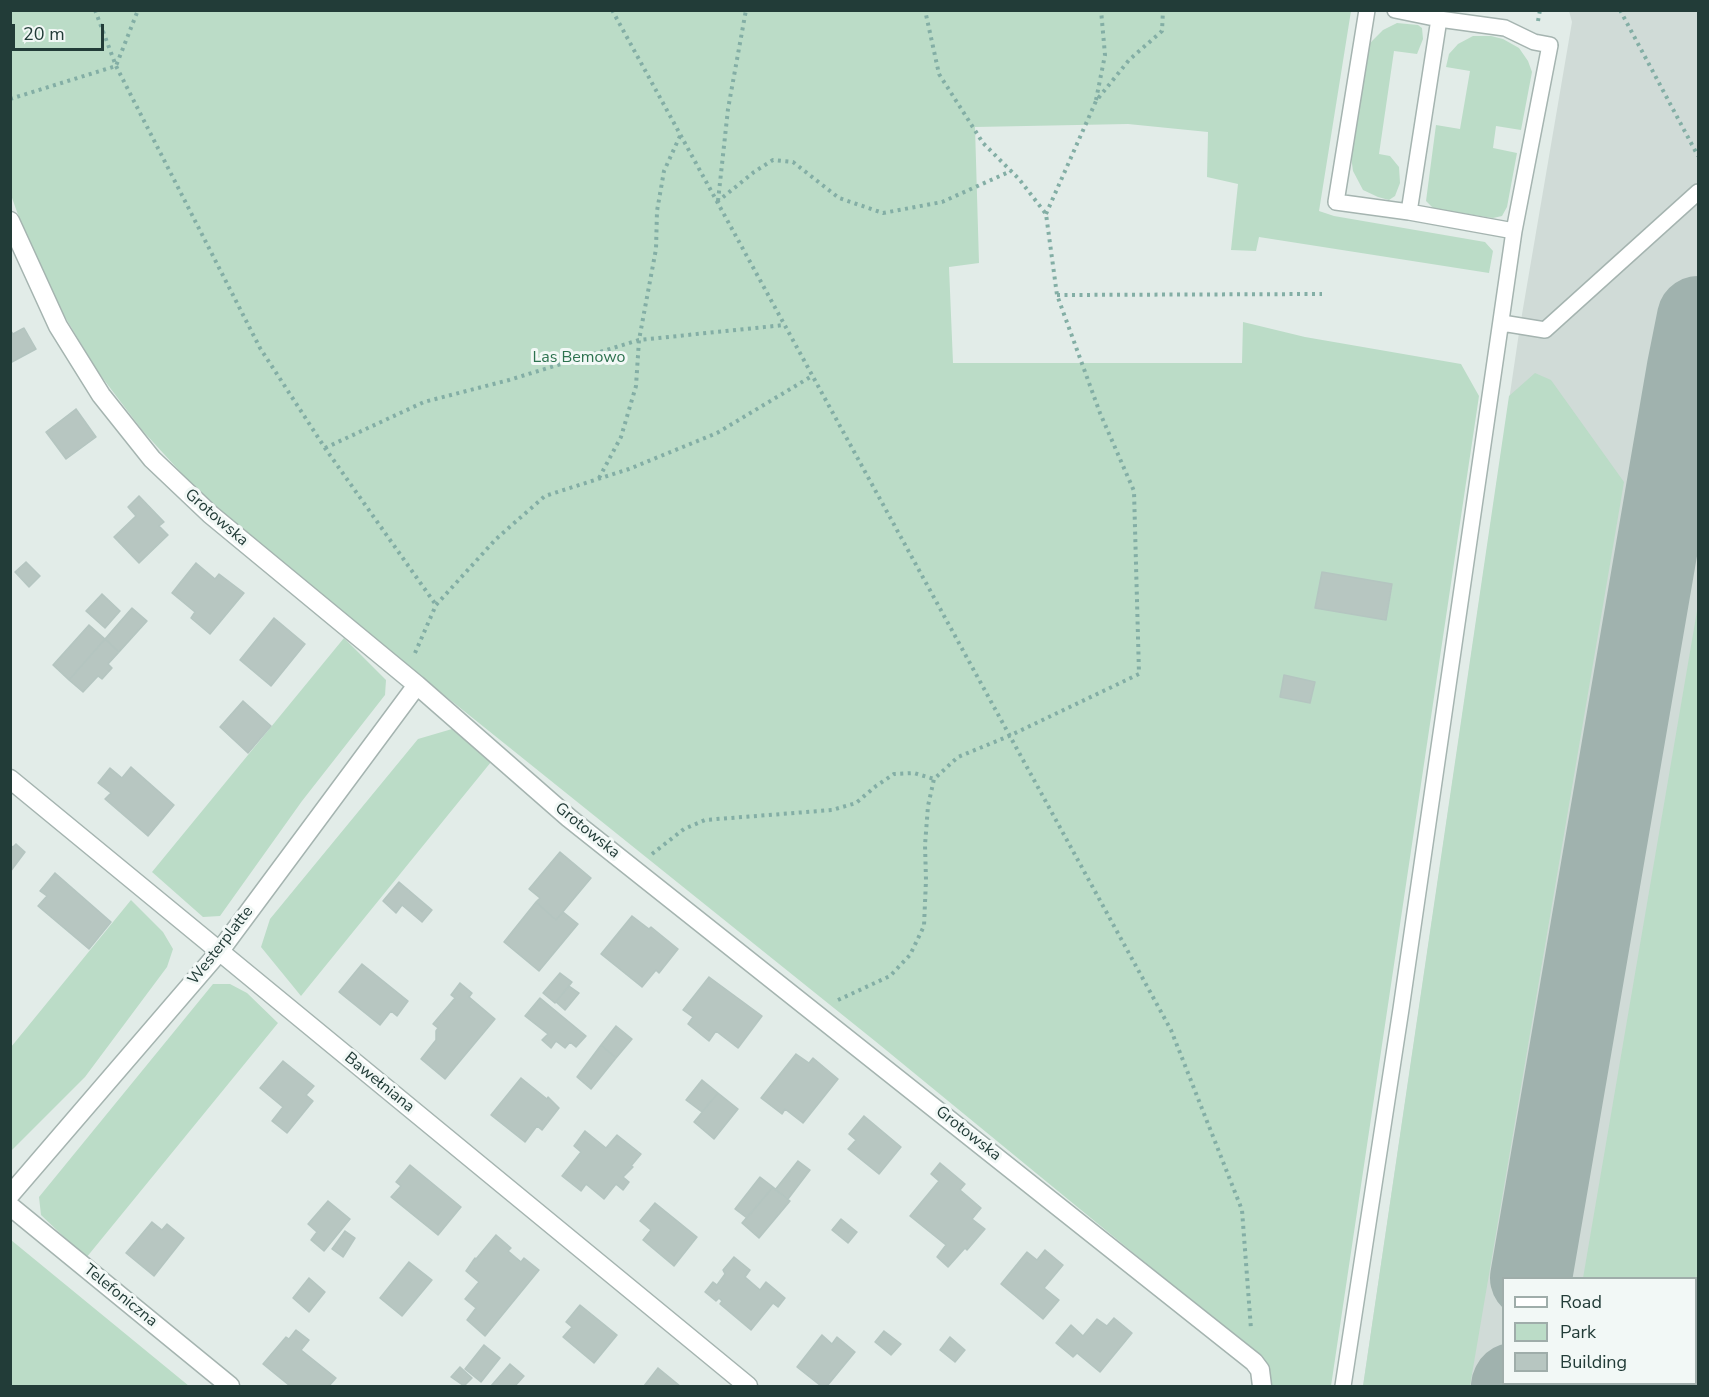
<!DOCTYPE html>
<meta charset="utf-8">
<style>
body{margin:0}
#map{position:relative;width:1709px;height:1397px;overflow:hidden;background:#e2ece8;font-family:"Nunito Sans",sans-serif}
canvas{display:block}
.frame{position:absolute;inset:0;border:12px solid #223c38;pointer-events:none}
.legend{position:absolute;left:1502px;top:1277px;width:195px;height:108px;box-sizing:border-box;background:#f2f8f6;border:2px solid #9fadaa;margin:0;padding:8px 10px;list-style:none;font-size:18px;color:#223c38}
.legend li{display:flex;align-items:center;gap:12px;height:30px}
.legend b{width:30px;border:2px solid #9fadaa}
.scale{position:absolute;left:12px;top:24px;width:92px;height:27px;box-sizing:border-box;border:3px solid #223c38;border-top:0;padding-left:8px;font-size:18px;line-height:21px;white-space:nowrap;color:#223c38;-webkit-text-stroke:4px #f2f8f6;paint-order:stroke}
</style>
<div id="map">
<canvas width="1709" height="1397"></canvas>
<div class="frame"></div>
<ul class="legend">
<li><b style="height:8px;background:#fff"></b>Road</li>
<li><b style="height:16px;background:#bbdcc7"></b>Park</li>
<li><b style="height:16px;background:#b7c6c1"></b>Building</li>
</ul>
<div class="scale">20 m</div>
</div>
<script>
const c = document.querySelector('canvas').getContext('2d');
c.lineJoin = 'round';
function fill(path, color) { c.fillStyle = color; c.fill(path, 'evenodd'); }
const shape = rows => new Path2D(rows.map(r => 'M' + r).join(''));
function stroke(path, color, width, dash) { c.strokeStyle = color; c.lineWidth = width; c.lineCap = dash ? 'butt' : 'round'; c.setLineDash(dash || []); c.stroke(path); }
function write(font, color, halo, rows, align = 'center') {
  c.font = font + ' "Nunito Sans",sans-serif'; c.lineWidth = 6; c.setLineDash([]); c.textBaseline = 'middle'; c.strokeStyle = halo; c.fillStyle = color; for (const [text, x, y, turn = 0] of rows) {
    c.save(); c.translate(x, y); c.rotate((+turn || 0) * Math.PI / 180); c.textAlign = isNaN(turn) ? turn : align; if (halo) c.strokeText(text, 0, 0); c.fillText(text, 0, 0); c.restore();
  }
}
const built = shape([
 [1569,11,1698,11,1698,1386,1363,1386,1520,326,1572,22],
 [1504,1278,1696,1278,1696,1384,1504,1384]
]);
const green = shape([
 [10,11,1351,11,1319,211,1334,216,1485,242,1493,251,1489,273,1259,237,1256,251,1231,250,1238,184,1207,177,1208,132,1128,124,975,127,979,263,949,267,953,363,1242,363,1243,322,1305,337,1461,364,1479,396,1331,1386,1271,1386,1264,1360,875,1041,322,597,195,488,142,430,98,372,62,312,33,257,11,195],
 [1397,23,1418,25,1422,28,1423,39,1417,54,1394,51,1379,154,1390,156,1399,167,1400,183,1395,196,1389,200,1378,197,1363,190,1353,171,1351,156,1370,43,1383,30],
 [1473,36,1491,36,1503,39,1519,48,1528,61,1532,72,1521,130,1496,126,1493,148,1517,153,1507,207,1502,216,1493,218,1434,209,1426,201,1436,125,1460,129,1470,71,1446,67,1449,54,1458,44],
 [1535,373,1551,380,1624,482,1470,1386,1363,1386,1509,396],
 [1698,605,1698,1386,1565,1386,1565,1384,1696,1384,1696,1278,1583,1278],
 [344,638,386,680,385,695,302,801,220,916,203,917,152,872],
 [452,729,491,762,301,996,261,947,270,919,418,739],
 [131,900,163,932,173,949,167,967,85,1077,11,1151,11,1047],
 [213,984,230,984,247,993,278,1023,86,1258,41,1215,39,1197],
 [11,1240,189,1386,11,1386]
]);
const taxiway = shape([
 [1531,1278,1688,367,1698,317],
 [1512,1386,1513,1384]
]);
const building = shape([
 [24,328,36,349,10,363,10,330,13,334,24,328],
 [76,409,96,437,66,459,46,432,76,409],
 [139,496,164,522,159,526,168,535,139,563,114,537,136,516,128,507,139,496],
 [26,562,40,576,29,587,15,572,26,562],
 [196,563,215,579,219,574,244,593,210,634,191,618,195,612,172,593,196,563],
 [1322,572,1392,584,1386,620,1315,608,1322,572],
 [102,594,120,611,105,628,86,611,102,594],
 [132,608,147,621,119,652,105,639,132,608],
 [274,618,305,644,271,686,240,660,274,618],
 [89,625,105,639,69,680,53,665,89,625],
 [105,639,119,652,108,664,112,668,102,679,98,676,83,692,69,680,105,639],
 [1284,675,1315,682,1310,703,1280,697,1284,675],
 [243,701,271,726,248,753,220,727,243,701],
 [131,767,174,805,148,836,105,799,111,793,98,783,110,768,122,778,131,767],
 [16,844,25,852,10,872,10,845,13,847,16,844],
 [560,852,591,878,556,920,536,902,540,898,529,889,560,852],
 [55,873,111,922,89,949,38,906,47,896,40,891,55,873],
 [399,882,432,910,422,922,402,905,396,913,383,901,399,882],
 [536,902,556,920,563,912,578,924,539,971,504,942,536,902],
 [632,916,649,929,651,927,678,949,659,973,656,970,642,987,601,954,632,916],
 [362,964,408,1001,397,1016,391,1011,380,1025,339,992,362,964],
 [560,973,572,982,555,1003,543,993,560,973],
 [709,977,762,1016,738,1048,716,1031,709,1041,688,1024,693,1017,683,1010,709,977],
 [460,983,472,993,469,997,495,1019,445,1079,421,1059,436,1040,436,1031,438,1028,433,1024,455,998,451,995,460,983],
 [569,986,579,993,565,1010,556,1002,569,986],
 [540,998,586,1036,576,1047,570,1042,565,1048,556,1041,551,1048,542,1040,548,1034,525,1016,540,998],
 [616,1026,632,1039,616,1058,601,1045,616,1026],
 [601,1045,616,1058,591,1089,577,1077,601,1045],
 [796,1054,809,1063,813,1058,838,1079,803,1123,785,1109,782,1114,761,1098,796,1054],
 [283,1061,314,1086,306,1095,313,1101,287,1133,272,1121,283,1107,260,1088,283,1061],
 [521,1078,547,1099,548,1097,559,1108,542,1130,537,1126,525,1142,491,1115,521,1078],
 [702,1080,718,1093,702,1112,686,1100,702,1080],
 [718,1093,738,1109,714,1139,694,1122,718,1093],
 [864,1116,901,1147,879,1174,848,1149,856,1140,849,1134,864,1116],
 [585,1131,606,1148,617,1135,641,1154,631,1166,633,1167,623,1177,629,1182,623,1190,616,1184,604,1199,586,1184,581,1191,562,1176,581,1152,574,1146,585,1131],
 [798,1161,810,1170,788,1199,775,1190,798,1161],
 [940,1163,965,1184,960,1190,981,1208,972,1219,985,1229,967,1250,965,1248,948,1267,937,1257,946,1245,910,1216,939,1181,931,1174,940,1163],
 [410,1165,461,1207,438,1235,391,1197,401,1186,396,1182,410,1165],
 [760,1177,773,1187,747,1218,735,1209,760,1177],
 [773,1187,790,1201,759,1238,742,1223,773,1187],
 [328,1201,350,1219,324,1251,311,1240,317,1232,308,1224,328,1201],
 [655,1203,697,1237,674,1266,643,1240,651,1230,640,1221,655,1203],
 [841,1219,857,1232,848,1243,832,1230,841,1219],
 [152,1222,162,1230,167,1224,184,1238,154,1276,126,1253,152,1222],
 [345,1231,355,1238,343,1257,332,1249,345,1231],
 [496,1235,511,1248,508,1251,521,1262,524,1258,539,1270,485,1336,467,1320,476,1308,465,1299,479,1282,466,1271,475,1258,476,1259,496,1235],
 [1045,1250,1063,1265,1044,1288,1059,1300,1043,1319,1001,1284,1027,1252,1037,1260,1045,1250],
 [734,1257,750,1270,745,1277,760,1290,766,1282,785,1298,778,1307,773,1303,751,1330,720,1304,722,1301,719,1298,716,1301,705,1292,713,1282,717,1285,725,1274,723,1270,734,1257],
 [409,1262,432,1280,402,1316,380,1298,409,1262],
 [309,1278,325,1292,309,1312,293,1298,309,1278],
 [580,1305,617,1335,594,1363,563,1337,572,1327,566,1322,580,1305],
 [1114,1318,1132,1333,1100,1372,1077,1353,1073,1357,1056,1343,1071,1325,1083,1336,1097,1319,1107,1326,1114,1318],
 [296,1330,309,1340,301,1350,336,1378,329,1386,290,1386,263,1364,286,1337,289,1339,296,1330],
 [884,1331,901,1344,891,1355,875,1342,884,1331],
 [822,1335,832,1344,837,1337,855,1352,827,1386,821,1386,797,1367,822,1335],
 [950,1337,965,1350,955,1362,940,1350,950,1337],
 [484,1345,500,1358,481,1382,465,1369,484,1345],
 [510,1364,524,1376,515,1386,491,1386,510,1364],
 [460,1367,472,1378,464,1386,451,1377,460,1367],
 [658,1368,680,1386,644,1386,658,1368]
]);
const path = shape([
 [95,10,116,66,260,348,325,448,436,605],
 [612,10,1171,1030,1242,1210,1251,1329],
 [1620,10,1698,156],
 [1538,21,1540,10],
 [10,99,116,66,138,10],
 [1096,100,1105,55,1101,10],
 [718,201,728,109,746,10],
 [717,202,754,172,773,160,793,162,839,198,883,213,942,202,1011,171],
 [1046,214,1096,101,1129,60,1162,31,1163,10],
 [1057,295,1322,294],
 [325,448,424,402,509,380,639,340,784,325],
 [599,478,621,437,636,386,639,340,656,249,657,211,664,171,680,136],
 [415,653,436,605,496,539,545,496,629,469,717,433,812,376],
 [652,854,684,829,705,820,832,810,856,803,876,786,894,774,914,773,934,779],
 [838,1000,890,976,910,955,924,926,926,880,925,845,928,806,934,779,958,757,1009,736,1139,674,1134,491,1100,413,1057,295,1046,214,1019,179,983,143,939,74,925,10]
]);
const lane = shape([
 [1367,10,1336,202,1409,212,1514,231],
 [1409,212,1439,19],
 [1502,323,1545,330,1698,192],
 [1343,1386,1401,1009,1514,231,1550,45,1534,42,1505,28,1439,19,1395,10]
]);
const street = shape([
 [10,221,58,326,101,395,152,459,210,514,417,685,569,818,1254,1362,1260,1370,1262,1386],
 [10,779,748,1386],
 [10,1195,219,952,417,685],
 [10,1206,230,1386]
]);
const parkNames = [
 ["Las Bemowo",579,358]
];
const streetNames = [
 ["Grotowska",216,518,41],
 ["Grotowska",587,831,39],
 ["Westerplatte",221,946,-52],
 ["Bawełniana",379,1083,39],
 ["Grotowska",968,1134,38],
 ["Telefoniczna",120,1296,39]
];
fill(built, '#d0dbd7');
fill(green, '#bbdcc7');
stroke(taxiway, '#a0b2ae', 82);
fill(building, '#b7c6c1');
stroke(building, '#b4c5c0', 1.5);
stroke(lane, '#a5b4b0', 18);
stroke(street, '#a5b4b0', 21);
stroke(path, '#83aea5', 4, [3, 4.5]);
stroke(lane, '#fff', 15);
stroke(street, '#fff', 18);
write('16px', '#2d724f', '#f2f8f6', parkNames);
write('16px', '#223c38', '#f2f8f6', streetNames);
</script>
